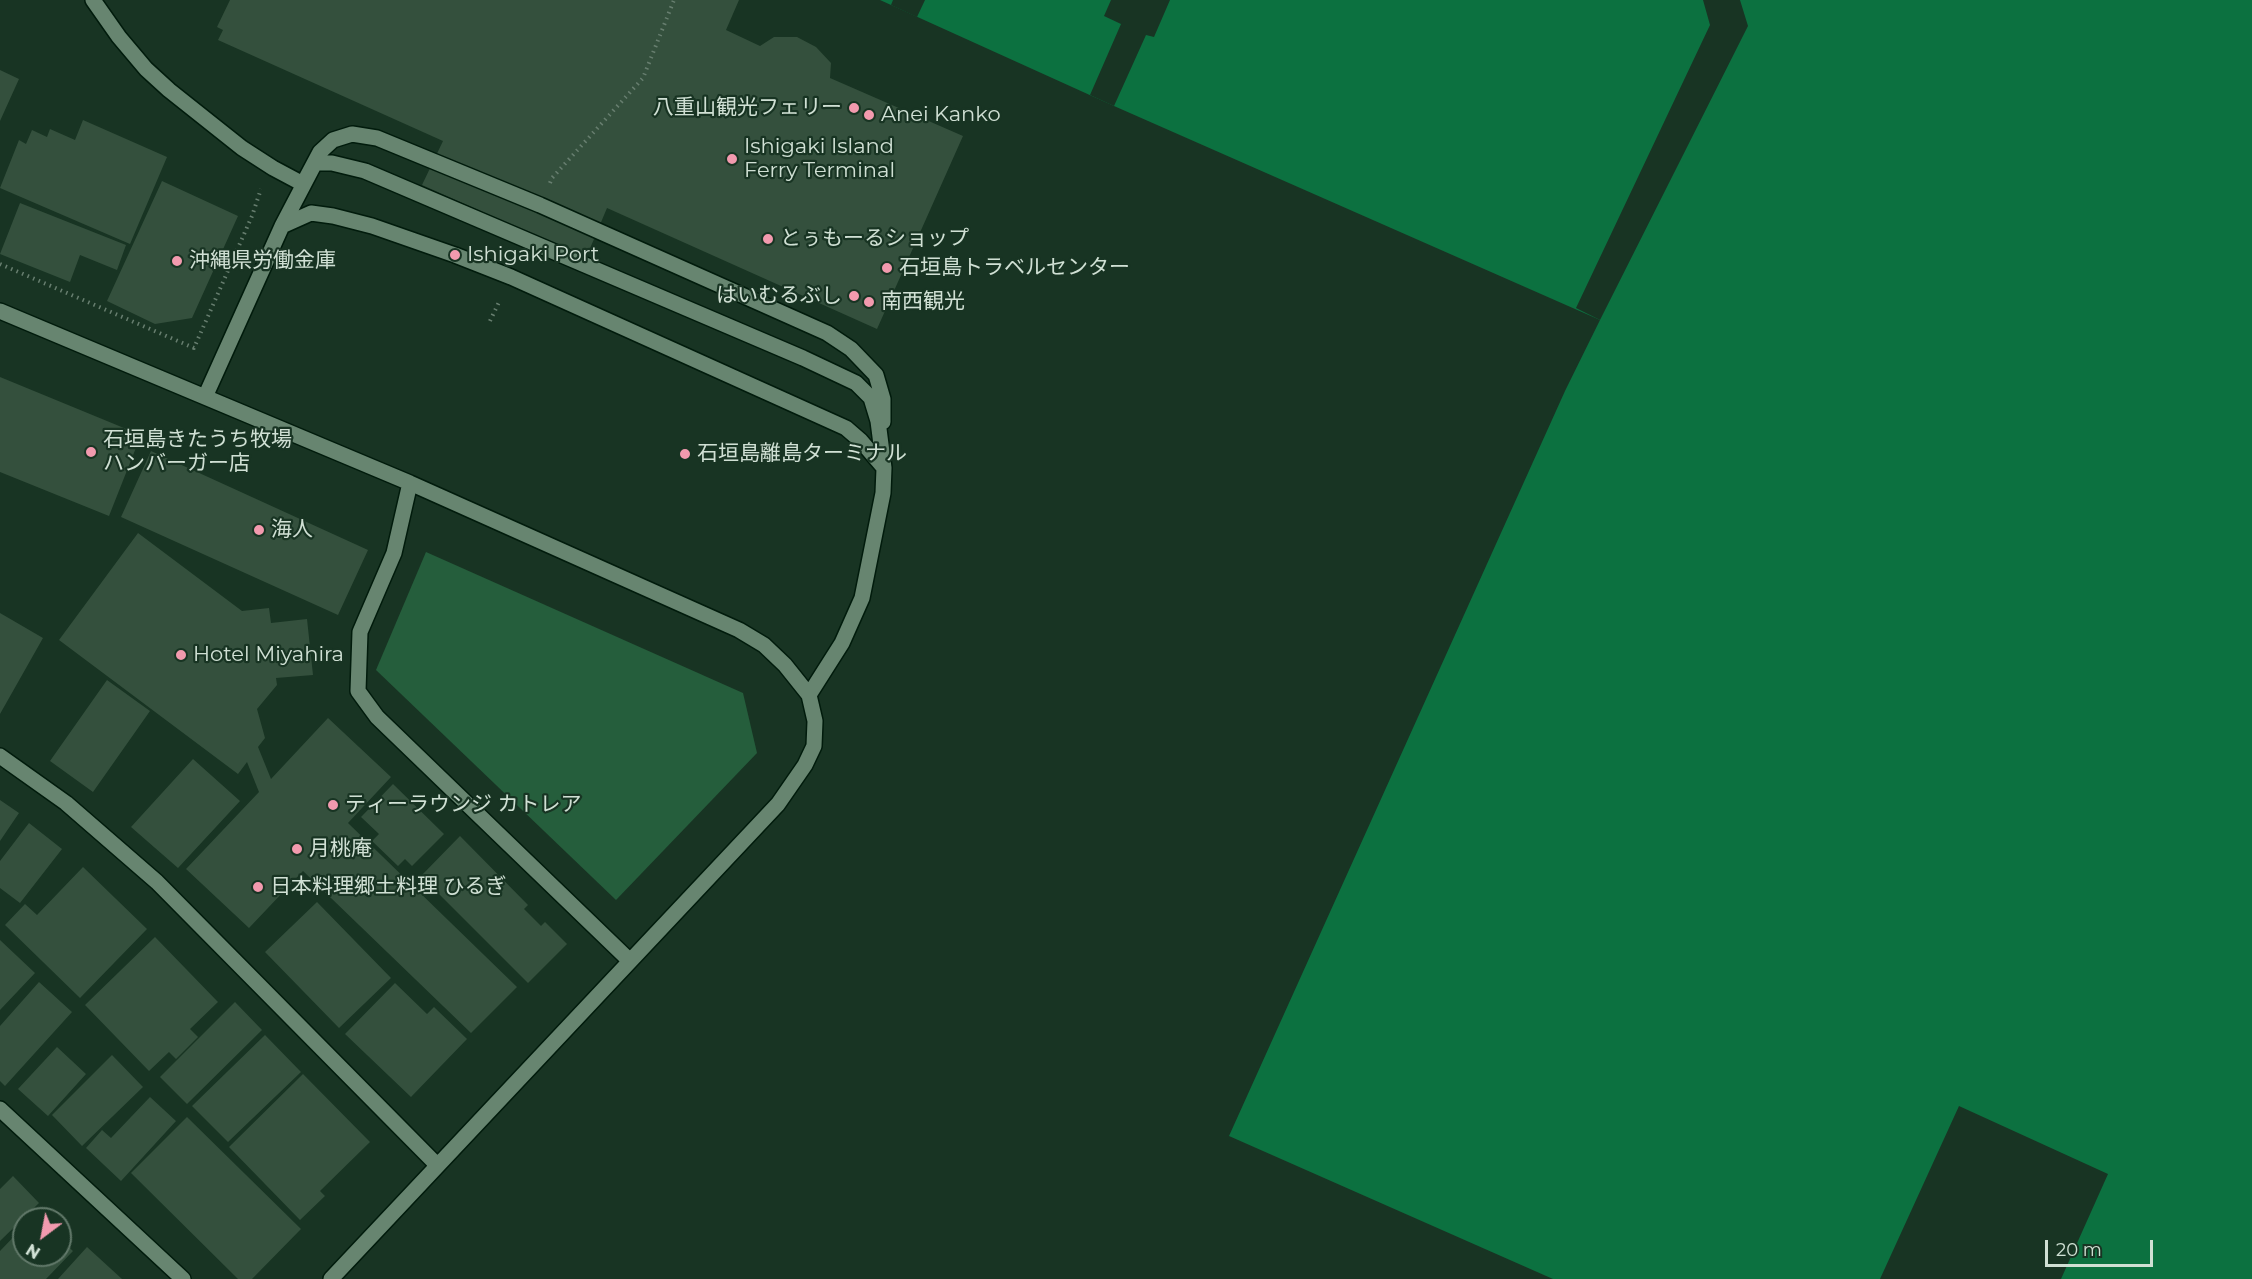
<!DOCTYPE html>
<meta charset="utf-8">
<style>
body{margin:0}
#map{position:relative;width:2252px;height:1279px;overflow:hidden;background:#183423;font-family:Montserrat,sans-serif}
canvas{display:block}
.north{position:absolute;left:12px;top:1207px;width:60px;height:60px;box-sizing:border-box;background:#183423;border:2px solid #62796a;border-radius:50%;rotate:212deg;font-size:16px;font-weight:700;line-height:24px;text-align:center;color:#d0e0d4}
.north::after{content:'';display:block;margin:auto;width:21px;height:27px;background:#f29aae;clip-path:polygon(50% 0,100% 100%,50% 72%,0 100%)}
.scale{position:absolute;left:2045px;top:1240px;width:108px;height:27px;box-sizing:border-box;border:3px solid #d0e0d4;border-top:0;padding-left:8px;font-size:18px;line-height:21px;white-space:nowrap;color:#d0e0d4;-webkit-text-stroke:4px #183423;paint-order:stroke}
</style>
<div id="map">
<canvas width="2252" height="1279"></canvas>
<div class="north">N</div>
<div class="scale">20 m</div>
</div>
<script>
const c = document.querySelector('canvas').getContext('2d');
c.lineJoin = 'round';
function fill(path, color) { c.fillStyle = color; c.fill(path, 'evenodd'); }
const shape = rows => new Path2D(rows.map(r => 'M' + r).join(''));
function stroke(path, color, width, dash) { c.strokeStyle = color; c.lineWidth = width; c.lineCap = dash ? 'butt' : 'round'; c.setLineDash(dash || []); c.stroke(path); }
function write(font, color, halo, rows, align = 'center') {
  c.font = font + ' Montserrat,"Noto Sans JP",sans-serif'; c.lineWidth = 4.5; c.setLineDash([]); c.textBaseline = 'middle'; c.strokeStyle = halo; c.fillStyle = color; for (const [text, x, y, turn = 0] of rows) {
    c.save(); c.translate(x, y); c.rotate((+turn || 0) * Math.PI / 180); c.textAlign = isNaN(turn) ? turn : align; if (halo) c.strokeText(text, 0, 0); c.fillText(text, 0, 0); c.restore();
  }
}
const green = shape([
 [426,552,743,693,757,753,616,900,376,670]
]);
const water = shape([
 [880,0,2252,0,2252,1279,1553,1279,1229,1136,1565,391,1600,320,1114,106]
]);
const pier = shape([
 [893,0,925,0,917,17,891,5],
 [1111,0,1170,0,1154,37,1146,35,1114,106,1090,95,1121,24,1104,16],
 [1703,0,1740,0,1748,26,1600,320,1576,308,1710,25],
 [1959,1106,2108,1174,2061,1279,1880,1279]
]);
const building = shape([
 [230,0,739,0,726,30,760,46,774,37,797,37,816,47,831,63,830,78,963,136,877,329,607,208,586,258,422,185,443,141,218,40,223,30,217,27],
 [0,70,19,79,0,121],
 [83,120,167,157,130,244,0,188,19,140,26,144,32,130,47,137,50,129,75,140],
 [162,181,238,216,192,318,155,324,107,301],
 [20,203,126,245,117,270,80,255,70,282,0,254],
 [0,377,141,435,109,516,0,472],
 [151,451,368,550,338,615,121,517],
 [138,533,242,611,269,608,271,623,307,619,313,675,276,678,277,685,257,709,265,738,258,747,271,779,328,718,391,777,348,823,517,987,471,1033,303,871,249,928,186,869,259,792,247,762,238,774,59,640],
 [0,613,43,638,0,714],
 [107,680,150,711,93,792,50,761],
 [193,759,240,801,178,868,131,827],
 [393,784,444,834,412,866,405,859,398,866,372,841,379,834,361,817],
 [0,800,19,813,0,841],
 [29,823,62,849,20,903,0,888,0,861],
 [460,836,528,905,524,909,541,926,545,922,567,944,528,983,421,876],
 [83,867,147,929,80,998,5,925,25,904,37,915],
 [317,902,391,978,339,1028,265,952],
 [155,937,218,1002,190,1029,198,1037,176,1059,169,1052,149,1071,85,1005],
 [0,940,35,973,0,1010],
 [39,982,72,1012,5,1086,0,1081,0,1026],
 [395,983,427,1014,434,1007,467,1039,411,1097,345,1034],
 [235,1002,262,1030,187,1104,160,1077],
 [265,1035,301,1072,228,1142,192,1106],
 [57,1047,86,1074,48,1116,18,1089],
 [112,1055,143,1087,82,1146,52,1115],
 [303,1074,370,1142,320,1191,325,1196,300,1220,229,1147],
 [150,1097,176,1121,121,1181,86,1148,102,1130,111,1138],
 [187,1117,301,1229,252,1279,238,1279,131,1173],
 [13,1176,39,1203,0,1241,0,1189],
 [24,1226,24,1255,60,1255,60,1239,73,1251,46,1279,0,1279,0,1251],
 [87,1247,122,1279,58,1279]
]);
const path = shape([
 [550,183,552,178,643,78,674,0],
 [0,264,194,348,252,216,261,189],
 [490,321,500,300]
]);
const minor = shape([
 [93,0,119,37,146,69,169,90,242,148,273,168,303,184,320,152,333,140,352,134,377,138,540,205,827,333,851,349,876,375,883,399,883,422],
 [282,226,311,213,333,216,372,226,455,255,511,277,846,428,861,441,884,468],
 [0,311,410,483,739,630,764,645,785,665,809,695,815,721,814,746,805,765,778,804,331,1279],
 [205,397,282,226,315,163,332,163,365,171,803,358,856,383,871,398,878,421,884,468,883,493,862,598,842,643,809,695],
 [410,483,394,553,360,632,358,691,377,717,630,961],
 [0,756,66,803,157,882,437,1165],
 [0,1109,183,1279]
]);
const markers = [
 [854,108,6,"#f29aae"],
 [869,115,6,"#f29aae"],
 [732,159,6,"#f29aae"],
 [768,239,6,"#f29aae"],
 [455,255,6,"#f29aae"],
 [177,261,6,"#f29aae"],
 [887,268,6,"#f29aae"],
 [854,296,6,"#f29aae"],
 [869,302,6,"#f29aae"],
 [91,452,6,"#f29aae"],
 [685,454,6,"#f29aae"],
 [259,530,6,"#f29aae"],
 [181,655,6,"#f29aae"],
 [333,805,6,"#f29aae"],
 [297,849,6,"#f29aae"],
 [258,887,6,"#f29aae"]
];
const poiNames = [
 ["八重山観光フェリー",842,108,"right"],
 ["Anei Kanko",881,115],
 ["Ishigaki Island",744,147],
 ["Ferry Terminal",744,171],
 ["とぅもーるショップ",780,239],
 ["Ishigaki Port",467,255],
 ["沖縄県労働金庫",189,261],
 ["石垣島トラベルセンター",899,268],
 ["はいむるぶし",842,296,"right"],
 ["南西観光",881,302],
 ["石垣島きたうち牧場",103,440],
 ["ハンバーガー店",103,464],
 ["石垣島離島ターミナル",697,454],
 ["海人",271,530],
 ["Hotel Miyahira",193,655],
 ["ティーラウンジ カトレア",345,805],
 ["月桃庵",309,849],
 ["日本料理郷土料理 ひるぎ",270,887]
];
fill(green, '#255e3c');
fill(water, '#0c7140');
fill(pier, '#183423');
fill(building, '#34503d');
stroke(minor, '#011b0c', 18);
stroke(path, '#677e6f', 4, [1.5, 4.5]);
stroke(minor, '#678570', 15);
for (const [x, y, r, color] of markers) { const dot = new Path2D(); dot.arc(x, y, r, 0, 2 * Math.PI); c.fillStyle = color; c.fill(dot); stroke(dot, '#183423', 2); }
write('21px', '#d0e0d4', '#183423', poiNames, 'left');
</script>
